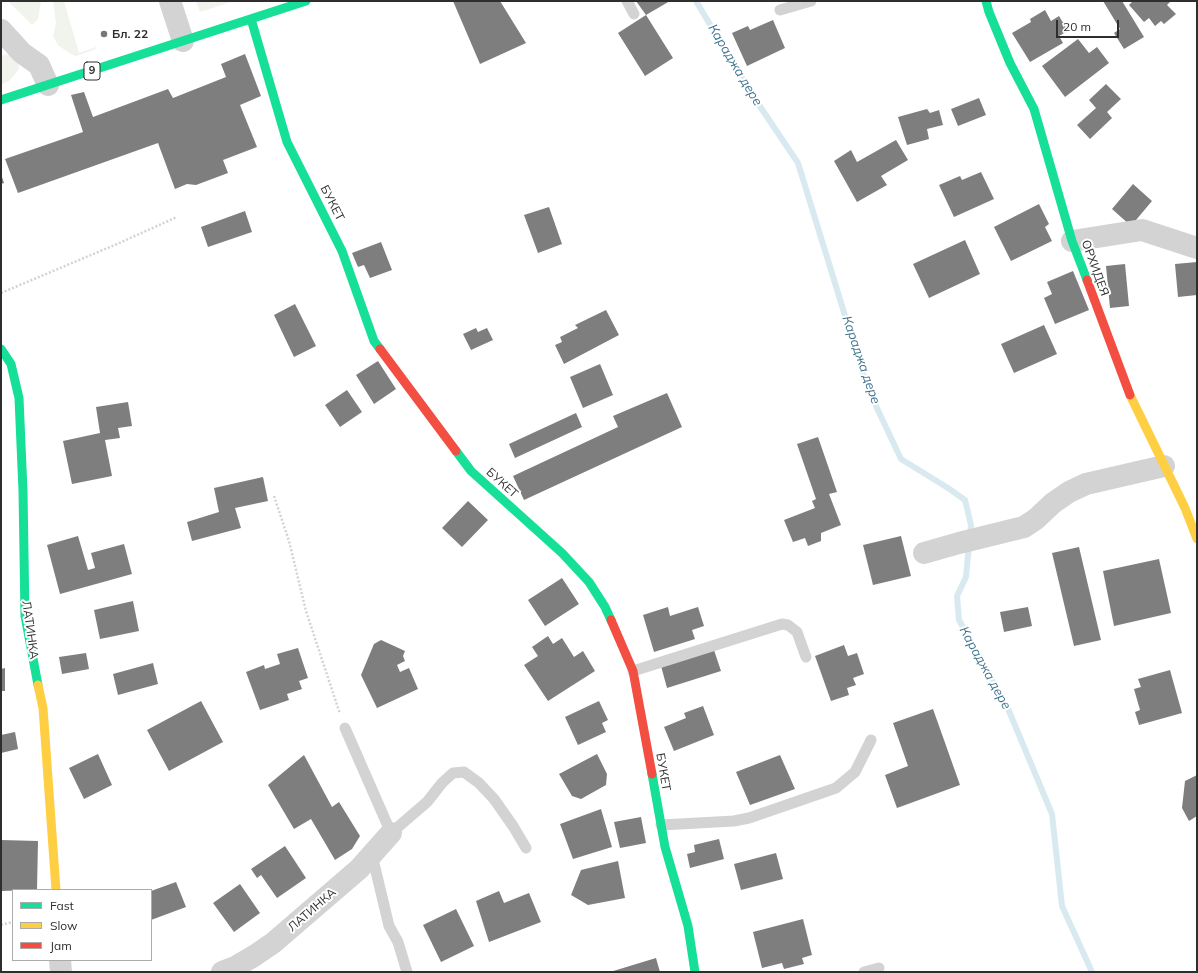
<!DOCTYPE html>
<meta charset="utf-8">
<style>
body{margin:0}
#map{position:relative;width:1198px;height:973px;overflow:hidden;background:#fff;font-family:Mulish,sans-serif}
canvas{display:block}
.frame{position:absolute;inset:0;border:2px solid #2e2e2e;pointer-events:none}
.legend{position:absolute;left:12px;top:889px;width:140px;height:72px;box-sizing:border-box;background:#fff;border:1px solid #ababab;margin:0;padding:5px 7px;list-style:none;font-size:12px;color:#2e2e2e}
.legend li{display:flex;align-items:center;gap:8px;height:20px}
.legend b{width:20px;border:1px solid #ababab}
.scale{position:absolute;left:1056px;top:20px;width:63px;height:18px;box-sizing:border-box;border:2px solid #2e2e2e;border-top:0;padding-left:5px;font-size:12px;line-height:14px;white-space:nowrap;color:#2e2e2e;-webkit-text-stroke:3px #fff;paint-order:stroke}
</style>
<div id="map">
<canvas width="1198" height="973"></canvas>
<div class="frame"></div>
<ul class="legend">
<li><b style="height:5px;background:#16e098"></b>Fast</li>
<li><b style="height:5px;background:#ffcf43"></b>Slow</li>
<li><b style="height:5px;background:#f24e42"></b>Jam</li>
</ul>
<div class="scale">20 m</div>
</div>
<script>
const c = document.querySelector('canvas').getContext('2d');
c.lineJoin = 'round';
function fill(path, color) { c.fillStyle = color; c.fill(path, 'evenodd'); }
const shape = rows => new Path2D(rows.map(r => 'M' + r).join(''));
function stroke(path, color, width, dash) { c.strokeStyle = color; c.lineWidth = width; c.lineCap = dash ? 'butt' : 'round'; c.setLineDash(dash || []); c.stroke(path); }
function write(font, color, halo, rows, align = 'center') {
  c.font = font + ' Mulish,sans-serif'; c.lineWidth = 4; c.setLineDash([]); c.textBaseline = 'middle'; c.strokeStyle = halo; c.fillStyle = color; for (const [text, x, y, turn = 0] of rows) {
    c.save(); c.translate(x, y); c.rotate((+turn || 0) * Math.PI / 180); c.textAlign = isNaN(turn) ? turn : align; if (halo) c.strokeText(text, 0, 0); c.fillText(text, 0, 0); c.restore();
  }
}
const green = shape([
 [8,1,41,1,38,19,32,25],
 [53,1,64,1,79,53,96,47,96,49,76,56,69,53,58,45,53,36,56,23],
 [196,1,234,1,200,12],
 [11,54,18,58,19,68,16,73,9,81,1,85,1,57,3,55]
]);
const stream = shape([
 [696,1,749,90,798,163,867,387,901,459,948,488,965,500,971,525,970,536],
 [969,545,966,577,957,596,959,620,1009,711,1052,814,1062,906,1092,972]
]);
const building = shape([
 [453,1,500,1,526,43,480,64],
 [636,1,670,1,646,15],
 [1103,1,1122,1,1144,37,1124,49,1114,33,1120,29],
 [1133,1,1171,1,1167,5,1176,14,1164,24,1161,21,1155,26,1149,18,1144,22,1129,5],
 [1045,10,1051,21,1059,16,1068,31,1059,36,1063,43,1030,62,1012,33,1031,22,1030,19],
 [646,15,673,58,645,76,618,33],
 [773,20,785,48,747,66,732,33,748,26,750,30],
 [1078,39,1089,53,1097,47,1109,63,1065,97,1042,66],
 [245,54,261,96,240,105,257,147,223,160,228,173,196,185,187,184,175,189,158,143,18,193,5,159,83,132,71,95,84,92,93,117,168,89,173,98,226,77,221,64],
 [1106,84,1121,99,1107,112,1112,118,1090,139,1077,125,1096,108,1089,100],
 [979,98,986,115,958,126,951,109],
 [927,109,930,113,939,110,943,125,927,129,929,139,907,145,898,117],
 [896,140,908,160,881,176,887,185,857,202,834,161,851,150,857,162],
 [981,172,994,199,954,217,939,185,960,176,962,180],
 [1,174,4,183,1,184],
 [1133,184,1152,201,1131,226,1112,209],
 [1039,204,1049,224,1045,227,1052,241,1011,261,994,227],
 [549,207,562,244,538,253,524,215],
 [245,211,252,232,208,247,201,227],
 [965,240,980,274,929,298,913,264],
 [381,242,392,270,370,278,364,265,358,267,352,253],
 [1197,262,1197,295,1178,297,1175,264],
 [1125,264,1129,306,1110,308,1106,266],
 [1073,271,1089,310,1055,324,1044,298,1052,294,1047,282],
 [295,304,316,346,294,357,274,315],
 [606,310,619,335,564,364,555,345,562,342,560,337,578,328,575,325],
 [1044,325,1057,354,1014,373,1001,344],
 [476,328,478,332,487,328,493,340,471,350,463,334],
 [378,361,396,389,374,404,356,375],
 [600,364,613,395,583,408,570,377],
 [347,390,362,412,340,427,325,405],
 [667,393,682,427,524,500,513,476,618,427,613,416],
 [128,402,132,426,118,428,120,438,105,440,112,476,72,484,63,441,100,433,96,407],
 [576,413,582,427,515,458,509,444],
 [818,437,837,492,829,494,841,525,821,533,821,541,808,546,805,538,793,542,784,520,815,508,812,501,816,499,797,444],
 [263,477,268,501,235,508,241,528,192,541,187,522,219,512,214,488],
 [468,501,488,520,462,547,442,528],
 [78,536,88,570,95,568,91,553,124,544,132,574,60,594,47,545],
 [901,536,911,576,873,585,863,545],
 [1079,547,1101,640,1074,646,1052,553],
 [1159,559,1171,613,1114,626,1103,571],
 [562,578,579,604,545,626,528,600],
 [133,601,139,631,100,639,94,610],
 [668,607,670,616,698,607,704,626,692,630,695,639,654,652,643,615],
 [1028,607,1032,626,1004,632,1000,612],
 [548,636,553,644,562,638,574,657,583,651,595,671,548,701,524,665,538,656,532,647],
 [381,640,405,651,403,656,405,661,397,665,400,672,409,668,418,689,377,708,361,675,374,644],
 [844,645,848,656,857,653,864,674,853,678,856,685,847,688,849,695,831,701,815,656],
 [298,648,308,678,299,681,302,689,287,694,289,700,260,710,246,672,264,665,265,669,280,664,277,654],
 [714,650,721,671,667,688,661,666],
 [86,653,89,669,62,674,59,657],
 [153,663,158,684,118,695,113,674],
 [5,668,5,691,1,691,1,669],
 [1170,670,1182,713,1139,725,1135,712,1140,710,1134,689,1141,687,1138,679],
 [201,701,223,742,169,771,147,730],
 [599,701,608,720,602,723,606,732,578,745,565,717],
 [703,706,714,735,674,751,664,727,686,718,684,713],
 [933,709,960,785,897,808,885,775,908,766,893,723],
 [15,732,18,749,1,753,1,735],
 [98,754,112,785,84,799,69,768],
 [597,754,607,774,606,785,581,799,572,796,559,774],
 [304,755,332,807,339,802,360,836,352,849,335,860,311,819,294,829,268,785],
 [780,755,795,789,750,805,736,772],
 [1197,775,1197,816,1189,821,1182,808,1185,781],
 [601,809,612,847,573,859,560,824],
 [641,817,646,843,620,848,614,822],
 [719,839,724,859,690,868,687,854,695,852,694,845],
 [1,840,38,841,37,890,1,891],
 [285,846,306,878,277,898,261,875,257,878,251,869],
 [776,853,783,879,741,890,734,864],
 [618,861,625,898,588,905,571,895,581,870],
 [176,882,186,907,151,920,151,891],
 [240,884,260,913,234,932,213,903],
 [499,891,504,903,529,893,541,922,489,942,476,901],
 [456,909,474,946,441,962,423,925],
 [803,919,812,955,802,958,804,964,784,969,782,963,762,968,753,932],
 [656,958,660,972,610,972]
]);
const path = shape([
 [1,293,117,244,177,217],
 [274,496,289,541,306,611,340,714],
 [1,925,13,922]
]);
const lane = shape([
 [627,1,634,14],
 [780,10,811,1],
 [633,671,782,624,788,625,797,632,806,657],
 [345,728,391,833,427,802,442,783,453,773,464,772,479,783,494,799,513,826,526,848],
 [661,825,734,821,749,818,836,788,855,772,871,740],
 [372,855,389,926,398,942,407,972],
 [864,972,879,968]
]);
const street = shape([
 [170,1,183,41],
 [1,30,22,53,39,65,48,85],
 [1072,241,1142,230,1197,248],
 [924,553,959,543,1024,527,1036,519,1053,503,1069,492,1086,484,1164,466],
 [60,960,61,972],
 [222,972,235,967,254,956,273,943,359,869,391,833]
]);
const fast = shape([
 [986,1,989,12,1010,63,1034,109,1072,241,1087,280],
 [251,19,287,142,342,251,374,341,380,349],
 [1,100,306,1],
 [1,349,11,364,19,398,23,491,25,616,38,685],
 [456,451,471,471,562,553,589,582,605,607,611,620],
 [652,774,665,847,688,926,695,972]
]);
const slow = shape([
 [1130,395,1185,508,1197,539],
 [38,685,43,708,56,890]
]);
const jam = shape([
 [1087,280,1130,395],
 [380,349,456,451],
 [611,620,633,671,652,774]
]);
const markers = [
 [104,34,4,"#777"]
];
const shields = [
 [92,71,16]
];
const shieldNames = [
 ["9",92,71]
];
const poiNames = [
 ["Бл. 22",112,34]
];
const streetNames = [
 ["БУКЕТ",332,203,63],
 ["ОРХИДЕЯ",1095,268,70],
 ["БУКЕТ",502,483,42],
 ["ЛАТИНКА",30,630,82],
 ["БУКЕТ",663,772,80],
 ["ЛАТИНКА",312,910,-41]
];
const waterNames = [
 ["Караджа дере",735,65,59],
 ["Караджа дере",861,360,71],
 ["Караджа дере",985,668,61]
];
fill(green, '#f1f4ec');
stroke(stream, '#d9e9f0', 6);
fill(building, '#7e7e7e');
stroke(path, '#d3d3d3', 2.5, [2, 2]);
stroke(lane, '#d3d3d3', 11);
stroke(street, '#d3d3d3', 22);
stroke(fast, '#16e098', 9);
stroke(slow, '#ffcf43', 9);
stroke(jam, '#f24e42', 9);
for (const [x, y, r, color] of markers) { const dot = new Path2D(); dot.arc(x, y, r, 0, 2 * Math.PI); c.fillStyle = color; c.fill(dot); stroke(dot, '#fff', 1.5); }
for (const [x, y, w] of shields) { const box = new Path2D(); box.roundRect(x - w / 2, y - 9, w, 18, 3); c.fillStyle = '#fff'; c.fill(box); stroke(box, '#2e2e2e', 1); }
write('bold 11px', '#2e2e2e', null, shieldNames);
write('bold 12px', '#2e2e2e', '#fff', poiNames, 'left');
write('12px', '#2e2e2e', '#fff', streetNames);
write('italic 13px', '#3e738e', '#fff', waterNames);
</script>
